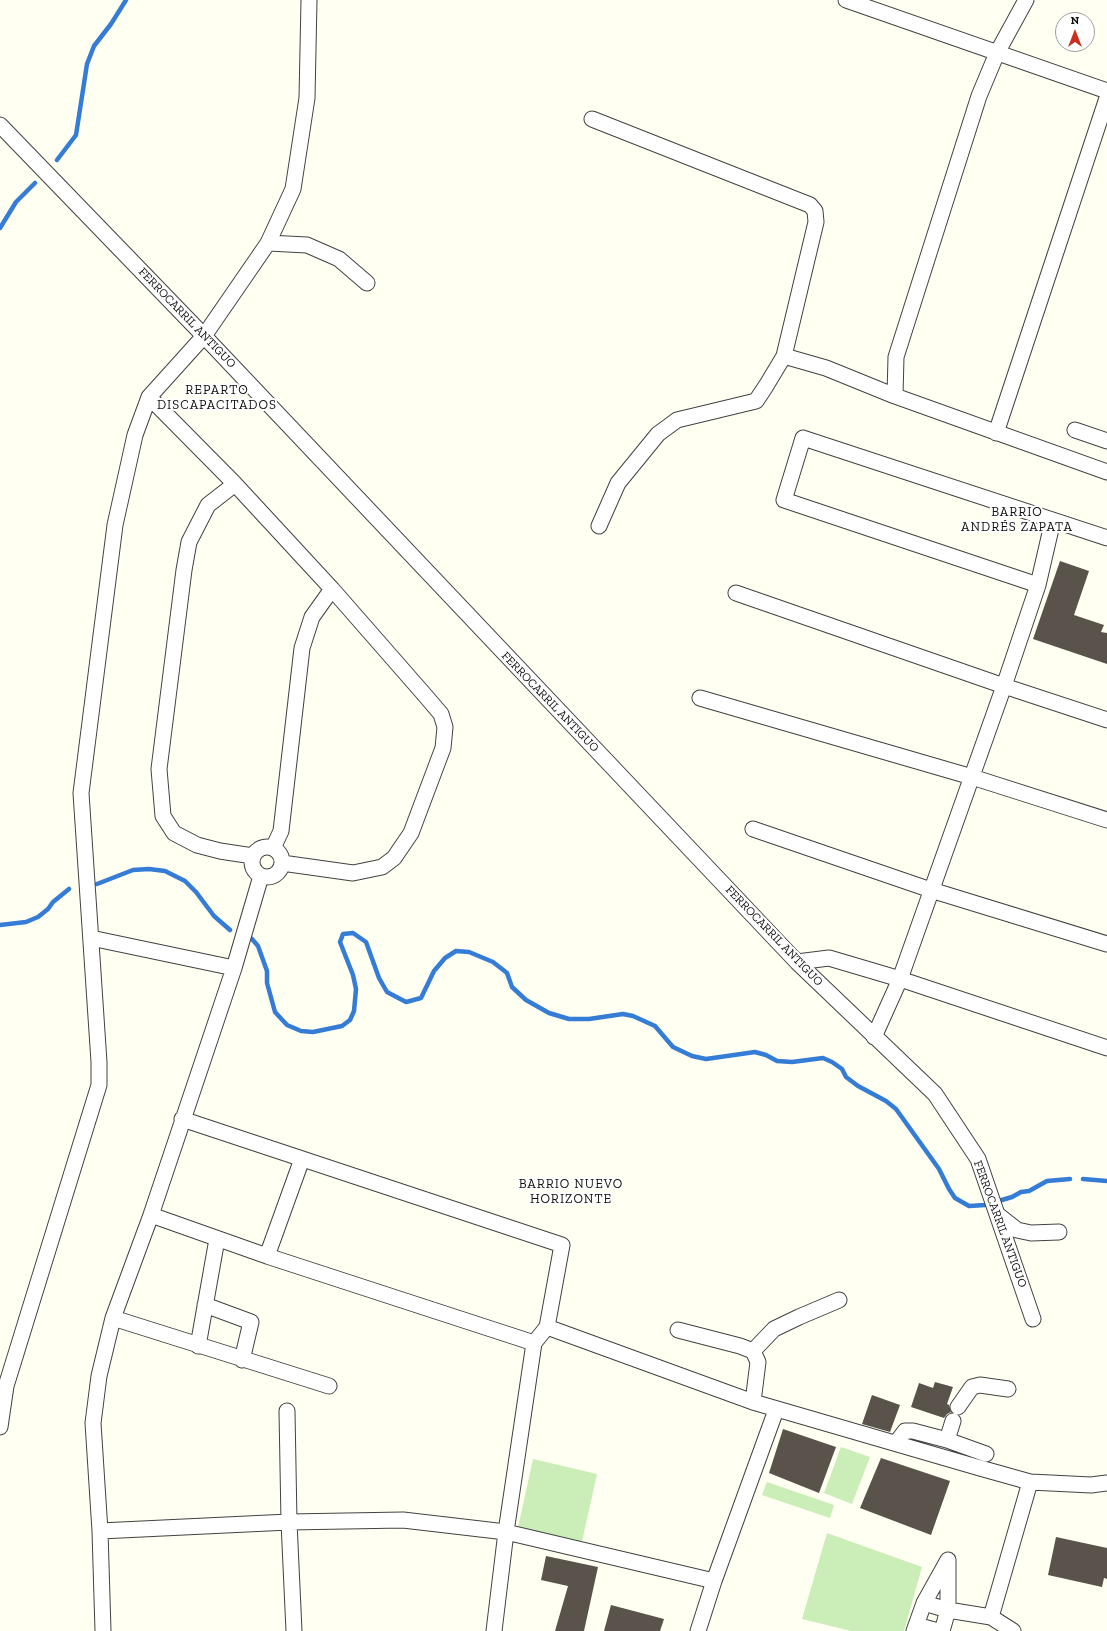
<!DOCTYPE html>
<meta charset="utf-8">
<style>
body{margin:0}
#map{position:relative;width:1107px;height:1631px;overflow:hidden;background:#fffff2;font-family:"Zilla Slab",serif}
canvas{display:block}
.north{position:absolute;left:1055px;top:12px;width:40px;height:40px;box-sizing:border-box;background:#fff;border:1px solid #9f9f9f;border-radius:50%;rotate:0deg;font-size:11px;font-weight:700;line-height:16px;text-align:center;color:#0f0f0f}
.north::after{content:'';display:block;margin:auto;width:14px;height:18px;background:#ca301d;clip-path:polygon(50% 0,100% 100%,50% 72%,0 100%)}
</style>
<div id="map">
<canvas width="1107" height="1631"></canvas>
<div class="north">N</div>
</div>
<script>
const c = document.querySelector('canvas').getContext('2d');
c.lineJoin = 'round';
function fill(path, color) { c.fillStyle = color; c.fill(path, 'evenodd'); }
const shape = rows => new Path2D(rows.map(r => 'M' + r).join(''));
function stroke(path, color, width, dash) { c.strokeStyle = color; c.lineWidth = width; c.lineCap = dash ? 'butt' : 'round'; c.setLineDash(dash || []); c.stroke(path); }
function write(font, color, halo, rows, align = 'center') {
  c.font = font + ' "Zilla Slab",serif'; c.lineWidth = 4; c.setLineDash([]); c.textBaseline = 'middle'; c.strokeStyle = halo; c.fillStyle = color; for (const [text, x, y, turn = 0] of rows) {
    c.save(); c.translate(x, y); c.rotate((+turn || 0) * Math.PI / 180); c.textAlign = isNaN(turn) ? turn : align; if (halo) c.strokeText(text, 0, 0); c.fillText(text, 0, 0); c.restore();
  }
}
const green = shape([
 [841,1447,870,1457,852,1504,824,1493],
 [533,1459,597,1474,581,1546,517,1532],
 [767,1482,834,1505,830,1518,762,1495],
 [827,1533,922,1567,904,1631,851,1631,802,1619]
]);
const stream = shape([
 [57,160,76,135,87,64,94,46,111,24,126,0],
 [0,228,16,202,35,183],
 [97,884,133,870,149,869,165,871,185,881,196,892,214,916,230,930],
 [0,925,26,922,38,917,48,909,53,902,69,889],
 [252,939,258,946,267,971,267,983,275,1012,287,1025,301,1031,313,1032,342,1026,350,1020,354,1011,356,989,353,975,340,942,343,934,353,933,366,942,379,978,387,992,406,1002,421,998,434,971,445,958,456,951,469,952,493,962,507,973,512,987,526,1000,549,1013,569,1019,589,1019,623,1014,633,1016,655,1026,673,1047,692,1056,706,1059,755,1052,766,1055,777,1061,792,1062,823,1058,832,1062,842,1069,846,1077,858,1086,886,1101,896,1109,939,1169,949,1189,955,1198,969,1206,985,1205,1012,1197,1021,1192,1029,1191,1047,1181,1070,1179],
 [1083,1179,1107,1181]
]);
const building = shape([
 [1060,561,1089,571,1074,615,1104,625,1101,632,1107,633,1107,664,1033,639],
 [935,1382,953,1387,947,1404,949,1405,951,1412,947,1414,944,1418,911,1407,919,1383,933,1388],
 [872,1395,900,1405,890,1432,862,1424],
 [783,1429,836,1447,819,1493,769,1473],
 [881,1458,950,1481,931,1535,860,1508],
 [1056,1537,1107,1548,1107,1579,1104,1578,1102,1587,1048,1575],
 [546,1556,598,1567,584,1631,555,1631,568,1586,541,1580],
 [611,1605,664,1619,660,1631,604,1631]
]);
const minor = shape([
 [846,0,1107,91],
 [592,119,810,205,815,211,816,222,784,356],
 [0,125,204,336,797,962,935,1094,978,1159,1033,1319],
 [268,243,307,245,339,259,367,283],
 [895,396,896,357,979,96,997,53,1026,0],
 [149,397,235,484,332,589,423,693,441,714,445,727,443,748,411,833,394,858,382,867,353,873,282,863],
 [1075,430,1107,441],
 [996,433,1107,98],
 [235,484,208,505,189,542,184,570,159,769,163,816,174,833,197,845,220,851,253,856],
 [599,526,618,483,658,434,677,420,756,401,766,386,784,356,826,368,895,396,1107,472],
 [1038,585,784,500,803,438,1107,538],
 [736,593,1004,686,1107,720],
 [700,698,972,777,1107,820],
 [753,829,931,890,1107,944],
 '252 862a15 15 0 1 1 30 0a15 15 0 1 1-30 0Z',
 [273,848,281,831,302,648,312,617,332,589],
 [91,938,234,968],
 [797,962,829,958,900,979,1107,1048],
 [874,1037,900,979,1004,686,1038,585,1053,520],
 [182,1119,562,1245,547,1327],
 [151,1215,267,1256,534,1343,547,1327,753,1402,980,1468,1030,1482,1091,1485,1107,1483],
 [998,1215,1017,1230,1031,1233,1059,1232],
 [267,1256,302,1159],
 [205,1305,251,1322,242,1360],
 [113,1318,329,1386],
 [678,1330,740,1346,753,1351,758,1362,753,1402],
 [198,1346,217,1239],
 [753,1351,774,1329,799,1317,839,1300],
 [958,1407,972,1387,980,1385,1008,1389],
 [287,1411,289,1522,294,1631],
 [0,1427,6,1386,99,1085,99,1062,81,793,115,525,135,435,149,397,204,336,268,243,293,189,307,98,309,0],
 [947,1440,953,1421],
 [896,1443,905,1431,913,1431,947,1440,986,1454],
 [100,1531,289,1522,403,1520,506,1532,714,1581],
 [924,1603,948,1610,991,1617,1013,1631],
 [991,1617,1030,1482],
 [916,1625,938,1631],
 [103,1631,100,1531,93,1423,99,1376,113,1318,151,1215,234,968,261,876],
 [494,1631,506,1532,534,1343],
 [698,1631,714,1581,776,1410],
 [914,1631,924,1603,948,1560],
 [942,1631,948,1610,948,1561]
]);
const streetNames = [
 ["FERROCARRIL ANTIGUO",187,318,46],
 ["FERROCARRIL ANTIGUO",550,702,46],
 ["FERROCARRIL ANTIGUO",774,936,46],
 ["FERROCARRIL ANTIGUO",1000,1224,70]
];
const neighbourhoodNames = [
 ["REPARTO",217,390],
 ["DISCAPACITADOS",217,405],
 ["BARRIO",1017,512],
 ["ANDRÉS ZAPATA",1017,527],
 ["BARRIO NUEVO",571,1184],
 ["HORIZONTE",571,1199]
];
fill(green, '#cbedb8');
stroke(stream, '#347cd6', 4.5);
fill(building, '#59534b');
stroke(minor, '#424242', 17);
stroke(minor, '#fff', 15);
write('12px', '#0f0f0f', '#fff', streetNames);
c.letterSpacing = '1px';
write('13px', '#0f0f0f', '#fff', neighbourhoodNames);
c.letterSpacing = '0px';
</script>
